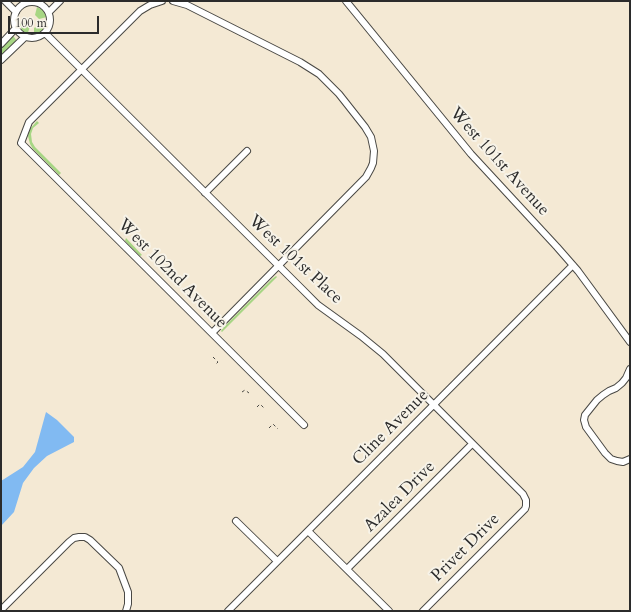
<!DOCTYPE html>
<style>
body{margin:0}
#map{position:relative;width:631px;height:612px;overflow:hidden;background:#f4e9d4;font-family:Cardo,serif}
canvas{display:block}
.frame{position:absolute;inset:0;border:2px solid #2b2b2b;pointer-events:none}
.scale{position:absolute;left:8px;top:16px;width:91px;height:18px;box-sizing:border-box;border:2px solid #2b2b2b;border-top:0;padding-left:5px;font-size:12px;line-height:14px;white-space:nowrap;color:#2b2b2b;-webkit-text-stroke:3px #f7f3e8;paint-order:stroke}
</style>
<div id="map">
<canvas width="631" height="612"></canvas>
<div class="frame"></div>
<div class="scale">100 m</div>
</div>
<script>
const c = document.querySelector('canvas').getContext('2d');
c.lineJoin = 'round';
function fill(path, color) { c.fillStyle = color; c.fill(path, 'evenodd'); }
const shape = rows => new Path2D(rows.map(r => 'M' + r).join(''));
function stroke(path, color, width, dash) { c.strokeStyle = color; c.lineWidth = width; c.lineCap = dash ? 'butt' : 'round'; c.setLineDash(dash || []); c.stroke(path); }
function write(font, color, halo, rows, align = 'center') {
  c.font = font + ' Cardo,serif'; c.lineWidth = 4; c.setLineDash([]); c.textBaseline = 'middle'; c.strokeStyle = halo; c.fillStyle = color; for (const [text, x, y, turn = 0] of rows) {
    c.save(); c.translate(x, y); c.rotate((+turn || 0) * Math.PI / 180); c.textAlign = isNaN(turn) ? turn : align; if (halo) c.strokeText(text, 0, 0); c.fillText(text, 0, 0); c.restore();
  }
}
const green = shape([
 [37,7,43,10,47,17,39,19,35,15],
 [18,23,26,23,30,27,27,35,21,30],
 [40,23,47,25,46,27,41,33,34,36,34,28,37,26],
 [13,36,14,37,17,41,1,57,1,48],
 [37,121,39,123,33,128,31,134,32,142,35,147,61,173,59,175,33,149,30,144,28,136,29,130],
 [126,238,142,255,140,256,125,241],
 [276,276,277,277,222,332,221,331,224,327,272,279]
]);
const water = shape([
 [46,412,57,420,74,437,74,442,47,456,34,468,23,483,14,512,1,526,1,481,23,467,35,452]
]);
const path = shape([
 [213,357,218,362,215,365],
 [242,392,245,390,249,393],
 [257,407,260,404,265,409],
 [269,428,273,424,278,429]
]);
const minor = shape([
 [5,1,16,12],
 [162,1,150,5,140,11,29,122,21,143,304,425],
 [173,1,187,5,300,62,319,74,339,94,365,127,371,137,374,151,373,163,371,168,366,177,212,333],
 [346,1,471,154,557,247,578,271,630,342],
 '14 20a18 18 0 1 1 36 0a18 18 0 1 1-36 0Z',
 [49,12,60,1],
 [45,33,302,289,318,305,361,336,383,354,523,494,526,500,526,506,525,509,423,611],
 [1,44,16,28],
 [1,60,25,37],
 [205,193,247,151],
 [630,369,626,378,622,383,616,388,609,391,603,395,597,400,585,415,584,420,586,427,605,453,611,459,617,461,623,462,630,459],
 [236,521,277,561],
 [308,531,389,611],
 [347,569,472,444],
 [1,610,69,542,74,538,79,537,85,537,90,540,119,568,128,592,128,604,126,611],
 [228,611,573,265]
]);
const streetNames = [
 ["West 101st Avenue",499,162,48],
 ["West 101st Place",295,260,43],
 ["West 102nd Avenue",172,274,45],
 ["Cline Avenue",391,428,-45],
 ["Azalea Drive",400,497,-45],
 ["Privet Drive",466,548,-45]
];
fill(green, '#a7d684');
fill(water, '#81baf2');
stroke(minor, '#494844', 8);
stroke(path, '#494844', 1, [3, 3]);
stroke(minor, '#fff', 6);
write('17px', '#2b2b2b', '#f7f3e8', streetNames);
</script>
